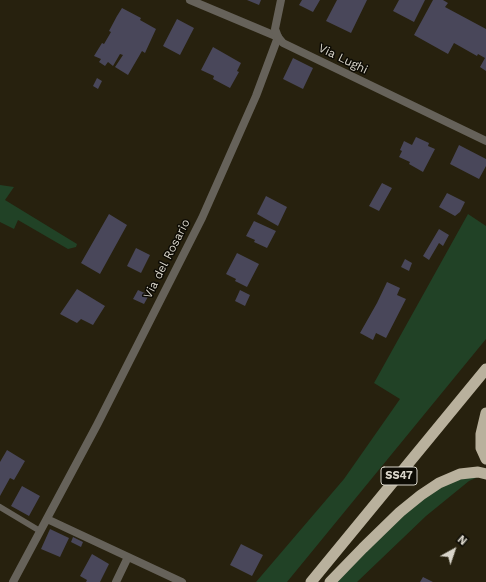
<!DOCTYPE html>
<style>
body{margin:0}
#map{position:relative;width:486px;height:582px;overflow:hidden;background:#27210e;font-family:"Work Sans",sans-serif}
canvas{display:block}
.north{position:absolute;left:434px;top:530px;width:40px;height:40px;-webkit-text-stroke:3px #0d0b04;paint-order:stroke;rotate:40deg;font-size:11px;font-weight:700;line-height:16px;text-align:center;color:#d9d5ca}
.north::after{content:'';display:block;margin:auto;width:14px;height:18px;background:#d9d5ca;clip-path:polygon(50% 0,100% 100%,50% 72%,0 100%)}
</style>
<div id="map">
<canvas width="486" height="582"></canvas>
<div class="north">N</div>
</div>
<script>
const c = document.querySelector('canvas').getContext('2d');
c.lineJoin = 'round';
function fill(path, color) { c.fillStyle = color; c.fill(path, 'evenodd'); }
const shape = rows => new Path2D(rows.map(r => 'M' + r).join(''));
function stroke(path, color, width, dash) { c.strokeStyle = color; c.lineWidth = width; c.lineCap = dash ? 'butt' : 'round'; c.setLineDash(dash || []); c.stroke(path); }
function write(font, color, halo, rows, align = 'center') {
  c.font = font + ' "Work Sans",sans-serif'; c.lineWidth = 3; c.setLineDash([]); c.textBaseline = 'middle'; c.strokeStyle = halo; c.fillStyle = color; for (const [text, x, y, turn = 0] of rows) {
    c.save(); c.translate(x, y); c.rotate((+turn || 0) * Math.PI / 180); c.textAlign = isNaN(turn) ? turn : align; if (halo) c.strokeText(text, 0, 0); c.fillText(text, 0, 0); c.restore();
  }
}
const green = shape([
 [0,185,14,187,5,200,77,244,76,247,68,249,18,220,14,229,0,222],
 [468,214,486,226,486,339,287,582,256,582,344,479,400,399,374,383],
 [485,474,469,481,426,516,357,582,335,582,382,532,443,483]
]);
const building = shape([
 [247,0,261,0,259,5],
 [302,0,320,0,313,12,299,5],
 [337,0,367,0,351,33,326,21],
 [399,0,425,0,414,22,393,11],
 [433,0,443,0,448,3,445,7,486,29,486,71,480,67,485,58,478,54,477,56,454,43,448,54,414,35],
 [122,8,141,18,140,20,156,29,145,53,142,51,128,75,115,67,123,55,120,54,113,66,108,62,105,66,99,62,101,59,94,56,102,43,104,44,111,32,109,31,117,16],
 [177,19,194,28,180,55,163,46],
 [213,47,241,63,237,71,239,72,230,88,213,79,214,76,201,70],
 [293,58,313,68,303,89,283,79],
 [97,78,102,81,98,89,93,86],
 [416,137,429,143,428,146,435,149,423,172,409,164,410,162,399,157,402,151,400,150,404,141,412,145],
 [459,145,486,159,486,166,479,179,450,164],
 [382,183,392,188,379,211,369,206],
 [447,193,465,202,460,212,455,216,439,207],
 [266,196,287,207,278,226,257,214],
 [109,214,127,225,100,274,81,263],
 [254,221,276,231,267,248,254,242,255,240,246,236],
 [439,229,449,235,443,246,439,243,429,260,423,256],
 [136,248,150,255,141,273,127,266],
 [237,253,259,264,247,287,235,281,236,279,226,274],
 [405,259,412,263,409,271,401,267],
 [387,282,400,288,397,295,406,299,386,338,376,333,373,340,360,333,377,303],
 [77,289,105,306,93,325,81,319,77,323,60,314],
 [138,290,149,295,144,304,133,299],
 [240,290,250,295,245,306,235,301],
 [7,450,25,461,14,480,10,478,0,496,0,462],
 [22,486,40,496,29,516,11,506],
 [50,529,69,538,60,557,41,549],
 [73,537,83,542,81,547,71,542],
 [241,544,263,555,252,576,230,565],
 [92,554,109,564,100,582,86,582,87,580,80,576],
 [423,577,433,582,420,582]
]);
const service = shape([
 [0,507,40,531]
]);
const minor = shape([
 [47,519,182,582],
 [13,582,97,425,202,218,256,96,278,37,190,0],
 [116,582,128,557]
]);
const tertiary = shape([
 [281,0,275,29,278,37,283,43,486,141]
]);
const trunk = shape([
 [486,413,481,434,481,448,486,459],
 [311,582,486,369],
 [330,582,363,548,400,512,421,495,439,483,460,474,478,472,486,474]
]);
const shields = [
 [399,476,36]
];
const shieldNames = [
 ["SS47",399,476]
];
const streetNames = [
 ["Via Lughi",343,59,26],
 ["Via del Rosario",167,259,-63]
];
fill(green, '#214226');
fill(building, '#49475a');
stroke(service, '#66625a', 6);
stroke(minor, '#66625a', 8);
stroke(tertiary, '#66625a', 8);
stroke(trunk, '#b9b19d', 11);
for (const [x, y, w] of shields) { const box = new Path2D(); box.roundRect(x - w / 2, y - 9, w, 18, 3); c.fillStyle = '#0d0b04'; c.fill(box); stroke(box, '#d9d5ca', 1); }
write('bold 11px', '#d9d5ca', null, shieldNames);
write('12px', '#d9d5ca', '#0d0b04', streetNames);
</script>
